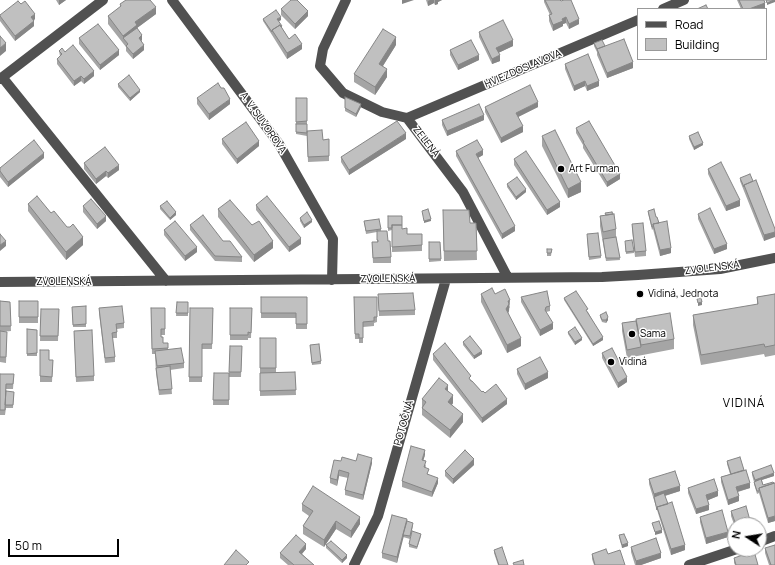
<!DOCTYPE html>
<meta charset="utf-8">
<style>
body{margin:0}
#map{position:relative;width:775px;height:565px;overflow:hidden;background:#fff;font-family:Manrope,sans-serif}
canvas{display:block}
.legend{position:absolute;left:637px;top:8px;width:130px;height:52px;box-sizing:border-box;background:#fff;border:1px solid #999;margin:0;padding:5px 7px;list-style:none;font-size:12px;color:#000}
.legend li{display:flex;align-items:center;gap:8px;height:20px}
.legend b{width:20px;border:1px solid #999}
.north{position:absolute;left:727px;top:517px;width:40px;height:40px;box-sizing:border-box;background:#fff;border:1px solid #999;border-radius:50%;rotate:282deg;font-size:11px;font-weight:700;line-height:16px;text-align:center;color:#000}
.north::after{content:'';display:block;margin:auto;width:14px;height:18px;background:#000;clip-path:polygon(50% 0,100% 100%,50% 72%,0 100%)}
.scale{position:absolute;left:8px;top:539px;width:111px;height:18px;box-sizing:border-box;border:2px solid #000;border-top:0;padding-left:5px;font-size:12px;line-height:14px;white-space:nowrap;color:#000;-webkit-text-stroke:3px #fff;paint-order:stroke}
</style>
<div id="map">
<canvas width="775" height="565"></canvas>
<ul class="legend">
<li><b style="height:5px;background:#515151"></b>Road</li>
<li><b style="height:11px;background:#c0c0c0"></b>Building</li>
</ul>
<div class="north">N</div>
<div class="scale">50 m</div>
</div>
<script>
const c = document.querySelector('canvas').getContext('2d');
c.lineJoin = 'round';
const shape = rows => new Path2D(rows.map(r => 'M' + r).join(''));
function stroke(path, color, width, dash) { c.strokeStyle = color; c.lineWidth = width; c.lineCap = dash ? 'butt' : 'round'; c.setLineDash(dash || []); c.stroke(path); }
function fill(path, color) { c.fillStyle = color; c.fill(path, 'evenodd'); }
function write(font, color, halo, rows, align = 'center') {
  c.font = font + ' Manrope,sans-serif'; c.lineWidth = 3; c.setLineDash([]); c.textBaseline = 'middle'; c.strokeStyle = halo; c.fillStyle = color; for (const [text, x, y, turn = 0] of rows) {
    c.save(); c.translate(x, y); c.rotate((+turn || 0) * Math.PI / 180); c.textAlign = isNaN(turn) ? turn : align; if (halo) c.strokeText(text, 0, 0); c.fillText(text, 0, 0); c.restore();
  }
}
const minor = shape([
 [172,0,279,144,333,239,332,280],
 [346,0,323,49,320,66,343,93,382,112,407,118,463,192,508,278],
 [663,9,684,0],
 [2,77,166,281],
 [0,79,103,0],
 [407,118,638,20],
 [0,282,602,277,638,275,720,269,775,258],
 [759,542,775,536],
 [354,565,378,516,446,279],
 [689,565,737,549]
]);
const wall = shape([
 [56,0,66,0,59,5],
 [426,0,442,0,438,2,438,4,435,5,434,3,428,6],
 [544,0,560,0,579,24,569,29,566,23,563,24,563,26,553,31,549,21,549,15,550,15,544,2],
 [737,0,764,0,765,8,762,9,741,9],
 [21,4,35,19,34,20,34,26,15,41,0,21,0,15],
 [120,4,156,14,137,28,142,40,141,41,144,50,133,59,126,51,126,47,108,24,108,16,120,7],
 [281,9,308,16,295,29,281,15],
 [263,19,281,20,279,21,282,28,289,39,302,49,287,59,272,35,263,21],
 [479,32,513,46,498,53,500,61,492,64,479,37],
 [79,38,119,55,100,70,79,44],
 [594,43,605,46,633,68,607,78,597,55,597,52,594,46],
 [396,45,383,66,387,77,375,95,354,82,354,74],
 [450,50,479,60,458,70,450,55],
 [59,51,65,52,94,76,84,84,81,81,74,86,57,64,57,59,60,56],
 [565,64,599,86,587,91,585,86,574,91,565,69],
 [118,84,140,92,130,101,118,87],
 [345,97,361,107,356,117,345,111],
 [197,98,230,104,209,120,197,104],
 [296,98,307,98,307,131,323,140,329,139,329,161,308,162,307,136,296,134],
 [485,107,538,107,518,117,523,132,501,143,485,112],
 [442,120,484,120,447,136,442,125],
 [576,128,620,179,607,187,583,148,583,145,576,133],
 [542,136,581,192,568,198,542,146],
 [689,136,703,145,694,150,689,139],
 [222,139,259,146,237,164,222,144],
 [406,139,349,175,341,162,341,157],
 [456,151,483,155,478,158,515,231,502,239,456,156],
 [44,158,8,187,0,177,0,168],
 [514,159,560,207,547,215,514,165],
 [84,163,119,170,108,178,106,176,96,184,84,169],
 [708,169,740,206,726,211,708,174],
 [740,178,775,229,764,241,740,181],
 [507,184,526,192,516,200,507,187],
 [28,204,51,213,67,227,83,245,66,260,28,211],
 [256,205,301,244,289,252,256,210],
 [83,206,106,221,97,229,83,212],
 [160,206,176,215,170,220,160,209],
 [218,209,273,248,254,262,218,217],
 [648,211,656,217,659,223,671,253,660,256,653,229,652,230,648,213],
 [605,213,616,229,616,237,620,260,606,261,600,226,600,216,605,215],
 [698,214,727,249,714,254,698,219],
 [388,216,402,226,402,229,407,234,422,234,422,251,392,252,392,230,388,231],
 [300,218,312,222,304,228,300,221],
 [443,220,470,223,476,223,477,260,444,261],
 [364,221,381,229,381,231,388,241,391,257,391,263,373,263,372,242,377,242,377,232,366,234],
 [632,224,646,251,646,256,635,257,632,229],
 [190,225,223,241,242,257,242,262,215,261,190,230],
 [164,230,197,252,185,261,164,235],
 [587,237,601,256,601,258,589,260],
 [429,242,440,242,441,261,429,262],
 [625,243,634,251,634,253,626,254],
 [547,249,552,249,551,256,547,256],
 [378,294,415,310,415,315,379,316],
 [481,294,495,294,510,307,509,308,509,311,508,313,521,346,507,353,481,302],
 [775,294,775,355,765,357,764,354,701,365,693,325,693,315,757,305,757,297],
 [261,297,307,297,307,329,296,329,296,318,261,318],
 [354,297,377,297,377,322,374,323,374,326,363,327,363,343,359,343,359,339,355,339],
 [521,297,550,306,550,311,546,312,553,329,540,336,521,302],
 [564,298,588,312,603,340,593,346,564,300],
 [0,301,10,302,11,331,1,332,7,332,6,363,0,362],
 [19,301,38,301,38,323,19,323],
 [177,302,188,302,188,316,176,316],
 [86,306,86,327,73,327,72,307],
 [99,308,124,323,124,328,117,329,117,338,112,338,115,357,115,362,105,363,99,313],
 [151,308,165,308,165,335,161,335,163,343,168,343,168,350,184,363,184,368,170,370,172,394,159,395,156,373,155,354,152,354],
 [190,308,213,308,212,349,202,349,202,382,189,382],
 [230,308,252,308,251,338,248,338,248,340,230,340],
 [41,309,59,309,58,341,40,341],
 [600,315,608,320,606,323,602,322,600,317],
 [636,319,674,339,674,349,627,358,622,331,622,323,636,321],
 [27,329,37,330,37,356,27,356],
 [74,331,94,376,94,381,76,382],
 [568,332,582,340,575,345,568,334],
 [260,338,276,338,276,373,295,372,296,395,260,396],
 [463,342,482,354,474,359,463,345],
 [310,345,321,361,321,364,312,365],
 [230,346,242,346,241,377,229,377,229,405,213,405,214,373,229,373],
 [40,350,49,360,53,360,52,382,40,382],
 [602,353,627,382,618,388,602,358],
 [433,354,471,380,482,392,485,393,507,404,482,423,433,360],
 [517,369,548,378,525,390,517,374],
 [0,374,14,374,13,389,6,389,6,393,14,392,13,408,6,408,5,415,0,415],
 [448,391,453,403,452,405,463,422,450,438,422,415,422,399],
 [425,455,423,460,426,466,425,468,428,475,438,483,432,497,402,487,402,481],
 [341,461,356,461,372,463,363,500,345,495,345,490,348,478,339,476,337,486,330,483,330,478],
 [727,461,744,470,750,488,738,492,739,501,728,505,721,482,721,477,730,474,727,464],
 [474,465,453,484,445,476,445,471],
 [752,472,774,476,762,480,763,485,774,483,775,484,775,521,768,523,759,493,757,494,754,484,754,482,752,475],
 [649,479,680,491,665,496,685,550,671,555,649,484],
 [688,488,718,496,708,500,709,510,696,514,688,493],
 [302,504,360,524,351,538,336,529,324,547,303,534,303,526,309,516,302,511],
 [731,511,751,525,735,525,735,527,731,516],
 [700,517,728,537,706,544,700,522],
 [407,521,413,526,410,539,403,537,403,536,397,563,382,558,382,553],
 [619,535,628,546,622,548,619,537],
 [421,536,417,549,409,547,409,544],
 [326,545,347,558,342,563,326,548],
 [631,547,661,558,641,565,635,565,631,552],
 [765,548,775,565,769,565,765,553],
 [306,549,302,554,314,565,288,565,280,558,280,553],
 [494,550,508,565,498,565,494,553],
 [592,554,608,554,625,565,594,565,592,559],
 [734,558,758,565,735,565,734,563]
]);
const shadedWall = shape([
 [59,0,66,0,59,5],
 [402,0,414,0,402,4],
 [430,0,434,0,434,3,428,6,428,1],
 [435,0,442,0,438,2,438,4,435,5],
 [774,0,775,0,775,2,767,5,767,3],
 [765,3,765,8,762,9,749,9],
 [156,7,156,14,137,28,137,32,123,38,123,36,135,22],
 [308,11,308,16,295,29,295,24],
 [35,14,35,19,31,22,31,17],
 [281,17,281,20,277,22,277,19],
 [566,17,566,23,563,24,563,26,553,31,553,25,562,19],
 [579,19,579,24,569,29,569,24],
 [34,21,34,26,15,41,15,36],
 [142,35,142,40,139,43,139,38],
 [396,37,396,45,379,72,379,64],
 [513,40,513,46,496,54,496,48],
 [6,43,6,51,0,56,0,48],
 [302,44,302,49,287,59,287,53],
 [144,45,144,50,133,59,133,54],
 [119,50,119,55,100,70,100,65],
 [479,55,479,60,458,70,458,65],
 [500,55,500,61,492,64,492,59],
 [633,62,633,68,607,78,607,73],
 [387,69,387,77,375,95,375,87],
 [94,71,94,76,84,84,84,79],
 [81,76,81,81,74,86,74,81],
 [585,81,585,86,574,91,574,86],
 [599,81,599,86,587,91,587,86],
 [140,90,140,92,130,101,130,98],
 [230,99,230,104,209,120,209,114],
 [538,102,538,107,516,118,516,113],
 [361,104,361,107,356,117,356,114],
 [484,115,484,120,447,136,447,131],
 [523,126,523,132,501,143,501,138],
 [406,133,406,139,349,175,349,170],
 [259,141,259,146,237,164,237,159],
 [703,143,703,145,694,150,694,147],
 [483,150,483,155,476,159,476,154],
 [44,153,44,158,8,187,8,182],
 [119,165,119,170,108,178,108,173],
 [106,171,106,176,96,184,96,179],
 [620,174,620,179,607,187,607,182],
 [581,182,581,192,568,198,568,189],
 [526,189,526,192,516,200,516,197],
 [740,200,740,206,726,211,726,206],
 [560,202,560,207,547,215,547,210],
 [176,212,176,215,170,220,170,218],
 [106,216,106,221,97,229,97,224],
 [431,219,431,221,424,223,424,221],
 [312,220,312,222,304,228,304,225],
 [515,226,515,231,502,239,502,234],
 [775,232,775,237,764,241,764,235],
 [83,237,83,245,66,260,66,252],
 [301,238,301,244,289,252,289,247],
 [6,241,6,246,0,251,0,245],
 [273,241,273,248,254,262,254,255],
 [727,244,727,249,714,254,714,249],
 [197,247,197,252,185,261,185,256],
 [671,248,671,253,660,256,660,250],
 [510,300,509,311,506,317,506,309,508,301],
 [702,302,702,305,698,306,698,303],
 [608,317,608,320,606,323,606,320],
 [553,323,553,329,540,336,540,330],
 [603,337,603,340,593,346,593,344],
 [521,338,521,346,507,353,507,345],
 [582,338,582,340,575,345,575,342],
 [482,351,482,354,474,359,474,356],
 [548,372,548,378,525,390,525,384],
 [627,377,627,382,618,388,618,383],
 [448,385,448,393,445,389],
 [453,395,453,403,448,410,448,402],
 [507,399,507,404,482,423,482,418],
 [463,414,463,422,450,438,450,430],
 [425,450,425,455,422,465,422,460],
 [372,458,372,463,363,500,363,495],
 [474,459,474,465,453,484,453,479],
 [339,470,339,476,337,486,337,480],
 [774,473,774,476,755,482,755,480],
 [438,478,438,483,432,497,432,492],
 [750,483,750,488,736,492,736,487],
 [680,486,680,491,654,499,654,494],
 [718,491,718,496,706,501,706,495],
 [739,496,739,501,728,505,728,500],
 [709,505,709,510,696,514,696,509],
 [775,516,775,521,768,523,768,518],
 [360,517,360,524,351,538,351,531],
 [407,519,407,524,397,563,397,557],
 [336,521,336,529,324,547,324,540],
 [662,530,662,533,655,535,655,532],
 [728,532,728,537,706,544,706,538],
 [628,543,628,546,622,548,622,545],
 [306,544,306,549,299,557,299,552],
 [685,545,685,550,671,555,671,549],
 [661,553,661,558,641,565,636,565,636,561],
 [347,555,347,558,342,563,342,560]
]);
const building = shape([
 [126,0,150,0,156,7,135,22,137,25,123,36,108,16,121,6,120,4,126,0],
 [291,0,297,0,308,11,295,24,281,9,291,0],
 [545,0,560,0,561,1,564,0,571,0,579,19,569,24,566,17,562,19,563,21,553,25,549,15,552,14,545,0],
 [739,0,764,0,765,3,749,9,743,9,739,0],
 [766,0,774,0,767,3,766,0],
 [18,1,21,4,25,1,35,14,31,17,34,21,15,36,0,16,0,15,18,1],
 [706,5,708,9,697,9,706,5],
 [276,10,281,17,277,19,282,26,281,27,280,25,272,30,272,32,263,19,276,10],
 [503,20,513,40,496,48,500,55,492,59,479,32,503,20],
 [98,24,119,50,100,65,79,38,98,24],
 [280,25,289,39,295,34,302,44,287,53,272,30,280,25],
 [137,28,142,35,139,38,144,45,133,54,126,46,128,44,123,38,137,28],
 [383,29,396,37,379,64,387,69,375,87,354,74,383,29],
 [0,36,6,43,0,48,0,36],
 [624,39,633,62,607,73,597,49,624,39],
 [471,40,479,55,458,65,450,50,471,40],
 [602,40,605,46,597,49,594,43,602,40],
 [73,45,94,71,84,79,81,76,74,81,57,59,62,54,59,51,62,48,65,52,73,45],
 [588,54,599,81,587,86,585,81,574,86,565,64,588,54],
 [129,75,140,90,130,98,118,84,129,75],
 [218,83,221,88,224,88,230,99,209,114,197,98,218,83],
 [530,85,538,102,516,113,523,126,501,138,485,107,530,85],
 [345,97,361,104,356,114,345,108,345,97],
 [296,98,307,98,307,121,296,122,296,98],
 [479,104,484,115,447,131,442,120,479,104],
 [397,121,406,133,349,170,341,157,397,121],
 [589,121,620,174,607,182,583,142,584,142,576,128,589,121],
 [246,122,259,141,237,159,222,139,246,122],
 [296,124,307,124,307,133,296,132,296,124],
 [322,130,323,140,329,139,329,156,308,157,307,131,322,130],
 [555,130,581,182,568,189,542,136,555,130],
 [698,132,703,143,694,147,689,136,698,132],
 [34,140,44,153,8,182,0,171,0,168,34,140],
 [477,140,483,150,476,154,515,226,502,234,456,151,477,140],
 [105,147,119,165,108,173,106,171,96,179,84,163,105,147],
 [526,151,560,202,547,210,514,159,526,151],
 [721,162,740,200,726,206,708,169,721,162],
 [750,174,753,181,744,185,744,187,740,178,750,174],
 [517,177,526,189,516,197,507,184,517,177],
 [756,180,775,229,775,232,764,235,744,185,756,180],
 [37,196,51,213,54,211,67,227,70,227,73,224,83,237,66,252,28,204,37,196],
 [267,196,301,238,289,247,256,205,267,196],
 [91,199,106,216,97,224,83,206,91,199],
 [230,200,252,225,259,221,273,241,254,255,218,209,230,200],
 [167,201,176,212,170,218,160,206,167,201],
 [710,208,727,244,714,249,698,214,710,208],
 [428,209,431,219,424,221,422,211,428,209],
 [654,209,656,217,657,217,659,223,653,224,653,227,652,227,648,211,654,209],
 [443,210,469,210,470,223,476,223,477,251,444,251,443,210],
 [307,212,312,220,304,225,300,218,307,212],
 [612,212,613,214,606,215,605,213,612,212],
 [614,214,616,229,603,232,600,216,614,214],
 [203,215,223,241,230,241,242,257,215,256,190,225,203,215],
 [388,216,402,216,402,225,392,225,392,228,388,228,388,216],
 [379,219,381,229,366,231,364,221,379,219],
 [175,221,197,247,185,256,164,230,175,221],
 [667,221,671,248,660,250,653,224,667,221],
 [643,223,646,251,635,252,632,224,643,223],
 [392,225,402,225,402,229,407,228,407,234,422,234,422,245,392,247,392,225],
 [377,231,387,231,388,241,390,241,391,257,373,258,372,242,378,242,378,240,377,240,377,231],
 [598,233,601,256,589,257,587,234,598,233],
 [0,234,6,241,0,245,0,234],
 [616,237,620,258,606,258,603,239,616,237],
 [632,240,634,251,626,252,625,241,632,240],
 [429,242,440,242,441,259,429,259,429,242],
 [547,249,552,249,551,253,547,253,547,249],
 [492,288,495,294,505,289,510,300,508,301,509,304,506,309,521,338,507,345,481,294,492,288],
 [547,291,550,306,546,307,545,310,553,323,540,330,521,297,547,291],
 [576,291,588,309,586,310,603,337,593,344,564,298,576,291],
 [413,293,415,310,379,311,378,294,413,293],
 [775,294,775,345,765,347,764,344,701,355,693,315,758,304,757,297,775,294],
 [261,297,307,297,307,324,296,324,296,313,261,313,261,297],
 [354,297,377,297,377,317,374,317,374,321,363,322,363,338,359,338,359,334,355,334,354,297],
 [701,298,702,302,698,303,697,299,701,298],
 [0,301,10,302,11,326,0,326,0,301],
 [19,301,38,301,38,317,19,317,19,301],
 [177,302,188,302,188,313,176,313,177,302],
 [86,306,86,324,73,325,72,307,86,306],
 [122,306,124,323,116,324,117,332,112,333,115,357,105,358,99,308,122,306],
 [151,308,165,308,165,329,161,329,161,337,163,337,163,343,168,343,168,348,152,349,151,308],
 [190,308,213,308,212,344,202,344,202,377,189,377,190,308],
 [230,308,252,308,251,333,248,332,248,335,230,335,230,308],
 [41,309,59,309,58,336,40,336,41,309],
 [606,312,608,317,606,320,602,320,600,315,606,312],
 [670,313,674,339,641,345,636,319,670,313],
 [636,321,641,347,627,350,622,323,636,321],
 [575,327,582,338,575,342,568,332,575,327],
 [27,329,37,330,37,353,27,354,27,329],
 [92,330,94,376,76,377,74,331,92,330],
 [0,331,7,332,6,357,0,357,0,331],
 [470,336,482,351,474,356,463,342,470,336],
 [260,338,276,338,276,368,260,368,260,338],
 [445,343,471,376,469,378,471,381,472,381,482,392,483,391,485,393,496,384,507,399,482,418,433,354,445,343],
 [319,344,321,361,312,363,310,345,319,344],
 [230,346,242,346,241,372,229,372,230,346],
 [181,348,184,363,157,366,155,351,181,348],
 [612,348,627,377,618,383,602,353,612,348],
 [40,350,49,350,49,360,53,360,52,377,40,376,40,350],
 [540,357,548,372,525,384,517,369,540,357],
 [170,366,172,389,159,390,156,368,170,366],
 [295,372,296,390,260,391,260,373,295,372],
 [214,373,229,373,229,400,213,400,214,373],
 [0,374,14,374,13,384,6,384,5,410,0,410,0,374],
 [439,378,448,385,445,389,453,395,448,402,463,414,450,430,422,408,426,402,422,399,439,378],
 [6,391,14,392,13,405,5,405,6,391],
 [411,446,425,450,422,460,426,461,424,467,429,469,427,474,438,478,432,492,402,481,411,446],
 [465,450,474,459,453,479,445,471,465,450],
 [358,454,372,458,363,495,345,490,349,473,339,470,337,480,330,478,334,460,341,461,342,457,356,461,358,454],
 [740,457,744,470,731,474,727,461,740,457],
 [771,465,774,473,755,480,752,472,771,465],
 [746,470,750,483,736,487,739,496,728,500,721,477,746,470],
 [675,471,680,486,654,494,649,479,675,471],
 [714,479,718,491,706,495,709,505,696,509,688,488,714,479],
 [761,479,763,485,773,482,774,483,759,488,759,491,757,491,754,482,761,479],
 [775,483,775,516,768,518,759,488,775,483],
 [313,486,360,517,351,531,336,521,324,540,303,526,313,511,302,504,313,486],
 [664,493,668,504,657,507,657,510,654,497,664,493],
 [672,502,685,545,671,549,657,507,672,502],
 [746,506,751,524,747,525,736,525,731,511,746,506],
 [722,510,728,532,706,538,700,517,722,510],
 [392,515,407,519,397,557,382,553,392,515],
 [407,521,413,523,410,536,403,535,407,521],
 [659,521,662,530,655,532,652,523,659,521],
 [412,531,421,534,417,547,409,544,412,531],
 [624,534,628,543,622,545,619,535,624,534],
 [296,535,306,544,299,552,314,565,294,565,280,553,296,535],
 [656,538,661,553,636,561,631,547,656,538],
 [331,541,347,555,342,560,326,545,331,541],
 [775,545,775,565,771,565,765,548,775,545],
 [502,547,508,565,499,565,494,550,502,547],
 [606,549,608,554,620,550,625,565,595,565,592,554,606,549],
 [236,550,249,562,246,565,224,565,236,550],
 [754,551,758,565,736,565,734,558,754,551],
 [523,560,524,565,514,565,513,563,523,560]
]);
const markers = [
 [561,169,4,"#000"],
 [640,294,4,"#000"],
 [632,334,4,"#000"],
 [611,362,4,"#000"]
];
const streetNames = [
 ["HVIEZDOSLAVOVA",523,69,-23],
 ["A. V. SUVOROVA",263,123,55],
 ["ZELENÁ",426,142,52],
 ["ZVOLENSKÁ",712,268,-7],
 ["ZVOLENSKÁ",388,279,-1],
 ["ZVOLENSKÁ",64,282],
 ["POTOČNÁ",404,423,-74]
];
const poiNames = [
 ["Art Furman",569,169],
 ["Vidiná, Jednota",648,294],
 ["Sama",640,334],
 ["Vidiná",619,362]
];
const quarterNames = [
 ["VIDINÁ",744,404]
];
stroke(minor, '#515151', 10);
fill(wall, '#a5a5a5');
fill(shadedWall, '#868686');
fill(building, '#c0c0c0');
stroke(building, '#868686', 1);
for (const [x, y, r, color] of markers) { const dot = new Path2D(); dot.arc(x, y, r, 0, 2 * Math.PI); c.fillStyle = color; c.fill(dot); stroke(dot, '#fff', 1.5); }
write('10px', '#000', '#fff', streetNames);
write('10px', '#000', '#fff', poiNames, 'left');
c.letterSpacing = '1px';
write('12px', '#000', '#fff', quarterNames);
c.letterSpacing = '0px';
</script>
